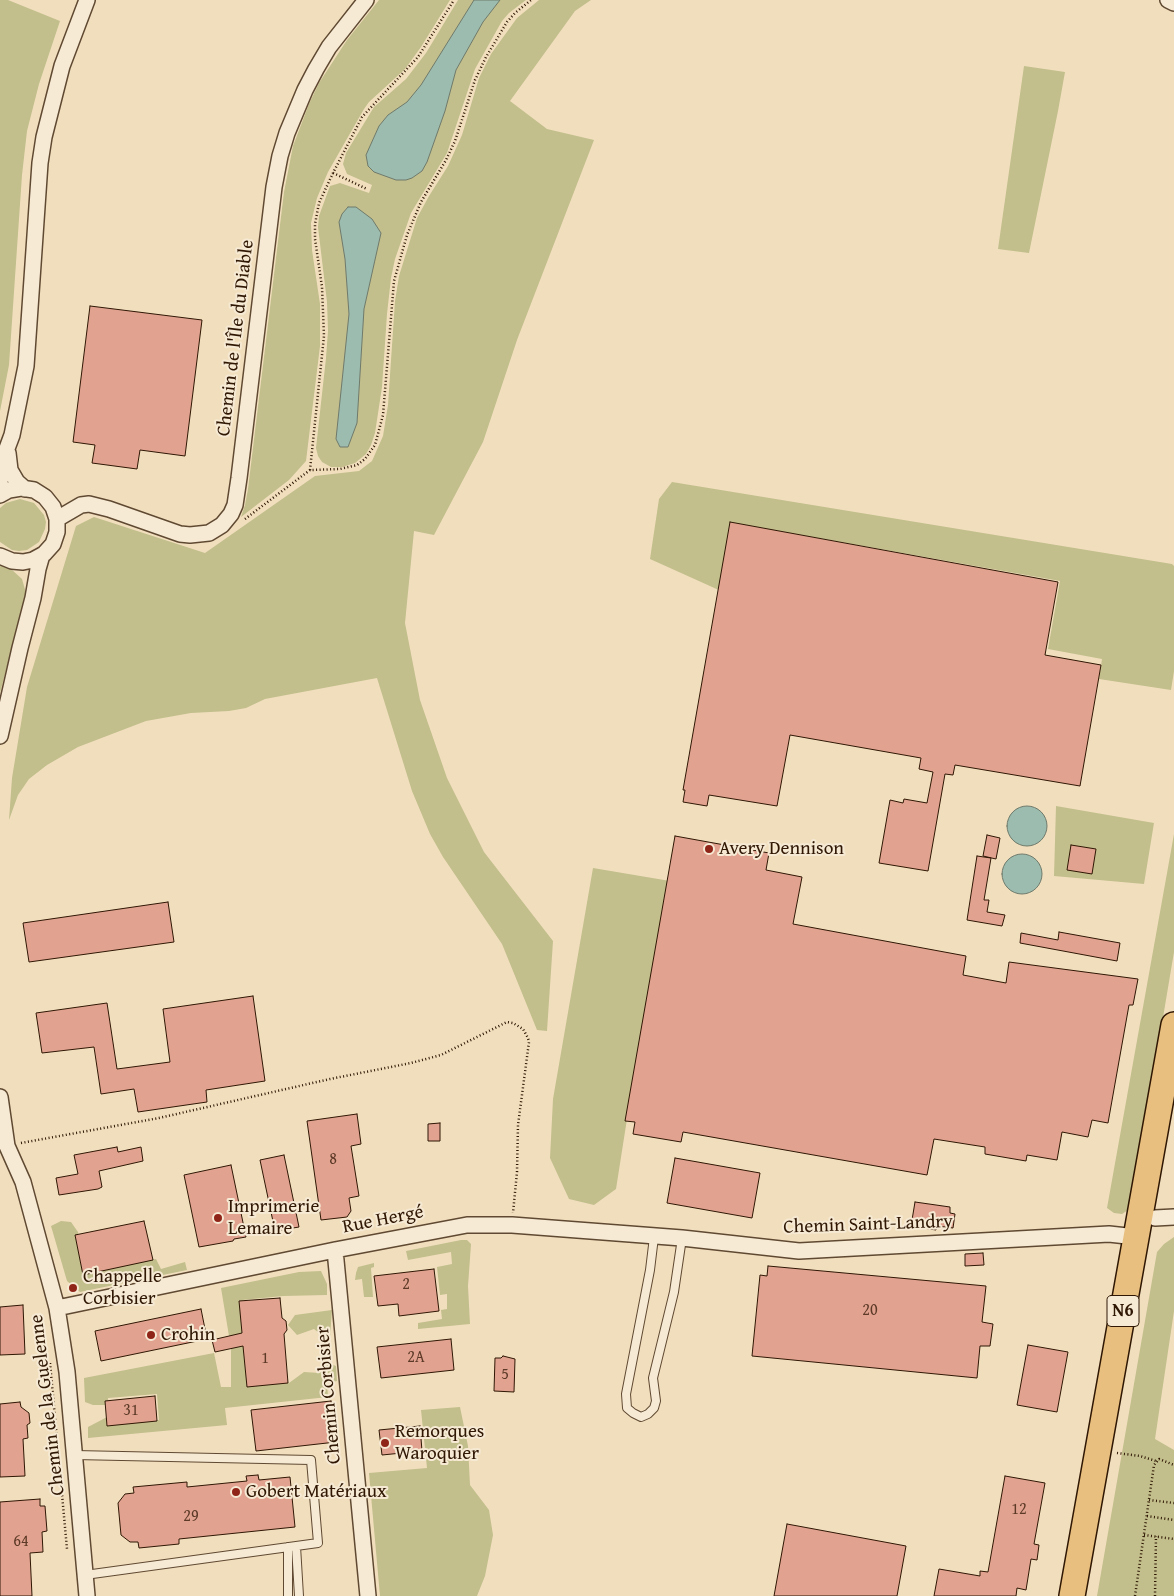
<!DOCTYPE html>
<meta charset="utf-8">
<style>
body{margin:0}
canvas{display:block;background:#f1debd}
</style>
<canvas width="1174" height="1596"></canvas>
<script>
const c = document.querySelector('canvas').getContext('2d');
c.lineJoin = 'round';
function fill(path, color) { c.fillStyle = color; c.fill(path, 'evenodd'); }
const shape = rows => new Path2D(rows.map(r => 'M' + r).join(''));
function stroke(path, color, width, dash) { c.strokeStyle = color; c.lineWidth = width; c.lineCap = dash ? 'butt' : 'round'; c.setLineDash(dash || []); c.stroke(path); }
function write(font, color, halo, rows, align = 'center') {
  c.font = font + ' "Gentium Book Plus",serif'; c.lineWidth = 4; c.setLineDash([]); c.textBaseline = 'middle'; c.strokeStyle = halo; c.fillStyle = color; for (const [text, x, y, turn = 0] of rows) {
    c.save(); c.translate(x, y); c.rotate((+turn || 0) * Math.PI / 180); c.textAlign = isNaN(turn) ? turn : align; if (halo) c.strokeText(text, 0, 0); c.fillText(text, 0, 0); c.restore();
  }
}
const green = shape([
 [0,0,8,0,60,21,39,84,27,131,22,175,9,365,0,411],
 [379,0,450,0,421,47,405,69,369,102,364,109,328,172,317,198,311,223,312,250,320,304,320,346,306,461,289,480,241,517,245,505,248,489,284,192,293,146,309,104,319,83,347,40],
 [458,0,526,0,509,13,502,21,475,69,447,153,411,213,402,239,395,259,391,278,387,314,382,387,375,433,371,445,366,454,355,463,342,467,331,467,322,462,318,456,316,448,326,358,328,331,327,302,318,227,319,216,330,186,340,183,369,193,372,185,347,174,343,164,346,153,374,107,406,79,426,53],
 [539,0,591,0,575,11,510,101,547,129,594,140,517,340,483,442,434,535,414,531,405,623,420,700,447,778,484,852,553,941,547,1031,537,1030,502,944,443,857,430,834,412,791,377,678,265,699,246,708,229,711,191,713,146,721,78,747,47,765,29,779,18,795,9,820,12,778,27,687,76,526,94,517,205,553,315,476,359,471,372,461,383,436,388,405,395,301,399,276,417,218,429,196,448,166,462,135,479,78,491,54,517,18],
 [1024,66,1065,72,1058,111,1029,253,998,249],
 [672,482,1172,564,1174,566,1174,671,1171,690,1099,679,1102,659,1048,649,1060,581,734,523,721,591,650,559,659,499],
 [20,499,34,503,44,515,46,522,45,529,39,542,27,550,19,551,12,550,0,542,0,508,6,503],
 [0,564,11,569,22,579,26,593,0,693],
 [1056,806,1154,823,1144,884,1054,876],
 [1174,834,1174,952,1131,1208,1122,1214,1114,1213,1107,1208],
 [593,868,670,881,627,1119,616,1189,594,1205,569,1199,550,1158,553,1099],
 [61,1221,71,1222,78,1232,86,1274,127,1264,156,1259,161,1269,185,1262,187,1270,80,1292,67,1281,51,1226],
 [1174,1237,1174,1311,1155,1439,1174,1450,1174,1596,1097,1596,1157,1252,1164,1244],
 [461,1240,467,1240,471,1244,468,1286,470,1324,418,1329,418,1323,442,1319,441,1310,447,1309,447,1294,440,1295,437,1267,452,1264,451,1252,408,1260,406,1251],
 [374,1263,374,1267,371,1268,373,1297,364,1297,362,1279,355,1280,356,1273,358,1267],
 [321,1271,327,1284,327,1295,283,1296,242,1300,249,1386,289,1383,304,1372,320,1373,329,1363,336,1366,337,1381,327,1383,328,1397,225,1408,227,1425,88,1438,88,1427,109,1416,109,1424,159,1420,157,1394,108,1398,108,1405,93,1405,85,1402,84,1378,214,1353,221,1387,231,1387,231,1348,221,1288,299,1272],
 [332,1310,330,1337,324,1337,314,1329,297,1335,288,1325,295,1315],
 [460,1407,468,1446,470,1485,489,1510,493,1535,485,1576,477,1596,380,1596,369,1473,427,1468,421,1410]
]);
const water = shape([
 [474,0,500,0,483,22,456,70,445,111,427,162,422,171,412,178,406,180,396,180,374,172,368,166,366,155,379,126,388,115,407,102,421,85,474,0],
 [348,207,356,207,372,219,381,233,364,309,357,423,348,447,340,447,336,439,349,314,345,259,339,222,342,214,348,207],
 '1007 826a20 20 0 1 1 40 0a20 20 0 1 1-40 0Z',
 '1002 874a20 20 0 1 1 40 0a20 20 0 1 1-40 0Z'
]);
const building = shape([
 [90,306,202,320,185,456,140,450,137,469,92,463,95,445,73,442,90,306],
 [730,522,1058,582,1045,655,1101,665,1080,786,955,765,953,775,945,774,928,871,879,863,890,800,903,803,904,799,927,803,933,772,919,769,921,758,790,735,777,806,709,795,707,806,683,802,685,790,683,790,730,522],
 [987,835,1000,838,996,859,983,856,987,835],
 [675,836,769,853,766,870,802,877,793,924,966,956,963,975,1006,983,1009,962,1138,979,1133,1005,1129,1005,1108,1123,1092,1120,1088,1137,1062,1132,1057,1160,1027,1155,1026,1161,985,1154,985,1147,934,1139,927,1175,683,1132,681,1142,633,1134,635,1122,625,1121,675,836],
 [1071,845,1096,849,1092,874,1067,870,1071,845],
 [977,856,991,858,984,900,989,900,987,912,1005,915,1002,926,967,920,977,856],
 [168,902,174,942,29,962,23,923,168,902],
 [1059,932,1120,943,1117,961,1020,943,1021,933,1058,940,1059,932],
 [253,996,265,1081,206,1090,207,1102,138,1112,134,1089,101,1094,94,1047,42,1053,36,1013,107,1003,117,1069,170,1062,163,1009,253,996],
 [357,1114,361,1144,351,1146,359,1196,349,1198,351,1211,347,1217,321,1220,307,1121,357,1114],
 [440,1123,440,1141,428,1141,428,1124,440,1123],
 [117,1147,118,1152,141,1147,143,1161,99,1171,102,1187,98,1189,59,1195,56,1178,78,1174,74,1155,117,1147],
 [284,1155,299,1227,275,1231,260,1160,284,1155],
 [675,1158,760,1173,752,1218,667,1203,675,1158],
 [231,1165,246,1237,234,1239,233,1241,199,1247,184,1175,231,1165],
 [915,1202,950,1207,950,1213,955,1214,953,1228,937,1226,936,1230,911,1226,915,1202],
 [144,1221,153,1260,83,1275,75,1235,144,1221],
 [983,1253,984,1265,965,1266,965,1254,983,1253],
 [768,1266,986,1286,982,1322,993,1324,990,1346,980,1346,977,1378,752,1356,760,1275,767,1276,768,1266],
 [434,1269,439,1311,399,1316,398,1304,378,1306,374,1276,434,1269],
 [280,1298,282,1318,286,1321,287,1330,284,1334,288,1383,247,1387,243,1346,215,1352,212,1340,242,1333,239,1301,280,1298],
 [23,1305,25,1354,0,1355,0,1307,23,1305],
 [201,1309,207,1339,101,1361,95,1331,201,1309],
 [451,1339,454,1370,381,1378,377,1347,451,1339],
 [1028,1345,1068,1352,1057,1412,1017,1405,1028,1345],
 [503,1356,515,1359,514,1392,494,1391,495,1358,501,1358,503,1356],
 [155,1396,157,1421,107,1426,105,1401,155,1396],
 [331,1401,336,1442,256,1451,251,1410,331,1401],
 [20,1402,21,1407,29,1413,30,1423,27,1425,28,1438,23,1439,25,1476,0,1477,0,1404,20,1402],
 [420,1426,422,1451,382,1455,379,1430,420,1426],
 [258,1475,259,1480,290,1477,295,1527,179,1539,179,1544,139,1548,138,1542,130,1542,121,1535,118,1503,125,1494,134,1493,133,1487,187,1482,187,1487,247,1481,246,1476,258,1475],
 [1005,1476,1045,1483,1034,1544,1039,1545,1037,1560,1031,1559,1026,1590,1017,1588,1016,1596,934,1596,939,1569,980,1576,980,1571,988,1572,1005,1476],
 [40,1499,40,1506,45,1506,47,1531,42,1532,43,1552,30,1553,32,1596,0,1596,0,1502,40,1499],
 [787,1524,906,1546,897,1596,774,1596,787,1524]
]);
const path = shape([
 [333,173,367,189],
 [310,470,324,336,322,287,315,239,315,224,319,203,333,173,362,117,418,57,454,0],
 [245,519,310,470,340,469,357,465,365,459,375,445,383,415,394,281,407,235,421,202,446,160,455,141,475,80,486,57,507,22,515,13,531,0],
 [21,1143,159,1118,330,1079,411,1063,441,1055,507,1022,513,1023,523,1029,528,1038,529,1042,518,1125,517,1172,513,1213],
 [50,1363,67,1549],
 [1117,1453,1140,1456,1156,1461],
 [1149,1500,1174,1503],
 [1147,1516,1174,1520],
 [1144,1535,1174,1539],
 [1135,1596,1154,1465,1159,1459,1174,1465],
 [1155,1596,1156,1536]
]);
const lane = shape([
 [654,1237,650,1270,626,1394,627,1408,633,1413,641,1417,648,1414,654,1408,656,1401,653,1378,674,1292,682,1238],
 [75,1455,311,1460,318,1543,85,1575],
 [296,1546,299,1596],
 [288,1547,288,1596]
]);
const street = shape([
 [1168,0,1174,3],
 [8,453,10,470,17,482,25,489],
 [0,482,3,459,12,435,26,366,40,163,44,137,62,66,87,0],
 [0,495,9,490,21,488,34,490,45,497,53,507,57,519,57,532,53,544,44,554,33,560,23,562,12,561,0,556],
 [57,519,81,505,89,504,109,509,180,534,190,535,209,533,222,525,231,514,235,505,239,478,274,187,280,156,287,133,305,90,316,69,329,47,366,0],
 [0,736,20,648,33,598,38,569,42,555],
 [0,1097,7,1146,23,1182,57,1308,67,1372,87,1596],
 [1155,1218,1174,1217],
 [335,1250,368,1596],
 [57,1308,335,1250,467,1225,512,1225,682,1238,799,1251,1109,1234,1136,1237]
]);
const primary = shape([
 [1072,1596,1174,1025]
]);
const markers = [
 [709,849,5,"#8f2418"],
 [218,1218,5,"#8f2418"],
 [73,1288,5,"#8f2418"],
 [151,1335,5,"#8f2418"],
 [385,1443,5,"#8f2418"],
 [236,1492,5,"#8f2418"]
];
const numberNames = [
 ["8",333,1160],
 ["2",406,1285],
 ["20",870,1311],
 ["2A",416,1358],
 ["1",265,1359],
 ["5",505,1375],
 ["31",131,1411],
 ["12",1019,1510],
 ["29",191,1517],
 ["64",21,1542]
];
const shields = [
 [1123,1311,32]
];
const shieldNames = [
 ["N6",1123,1311]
];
const streetNames = [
 ["Chemin de l'Île du Diable",236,338,-83],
 ["Rue Hergé",383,1220,-11],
 ["Chemin Saint-Landry",868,1225,-2],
 ["Chemin Corbisier",329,1395,-95],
 ["Chemin de la Guelenne",48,1405,-97]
];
const poiNames = [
 ["Avery Dennison",719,849],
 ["Imprimerie",228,1207],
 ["Lemaire",228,1229],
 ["Chappelle",83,1277],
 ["Corbisier",83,1299],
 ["Crohin",161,1335],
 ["Remorques",395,1432],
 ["Waroquier",395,1454],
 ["Gobert Matériaux",246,1492]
];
fill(green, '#c2bf8c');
fill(water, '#9bbcaf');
stroke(water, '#707a6b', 1);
fill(building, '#e1a290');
stroke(building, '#2f1704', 1);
stroke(lane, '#604932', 10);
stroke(street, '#604932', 18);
stroke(primary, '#2f1704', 28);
stroke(path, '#2f1704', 2.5, [1, 2.5]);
stroke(lane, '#f6ead4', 8);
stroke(street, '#f6ead4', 15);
stroke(primary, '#e8bf7e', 25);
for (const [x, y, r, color] of markers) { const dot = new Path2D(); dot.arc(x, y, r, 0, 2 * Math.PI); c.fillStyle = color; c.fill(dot); stroke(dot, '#f6ead4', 2); }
write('16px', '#5c3a27', null, numberNames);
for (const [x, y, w] of shields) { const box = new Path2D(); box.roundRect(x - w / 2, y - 15.5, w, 31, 4); c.fillStyle = '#f6ead4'; c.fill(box); stroke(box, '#2f1704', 1); }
write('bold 18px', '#2f1704', null, shieldNames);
write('19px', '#2f1704', '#f6ead4', streetNames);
write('19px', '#2f1704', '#f6ead4', poiNames, 'left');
</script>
